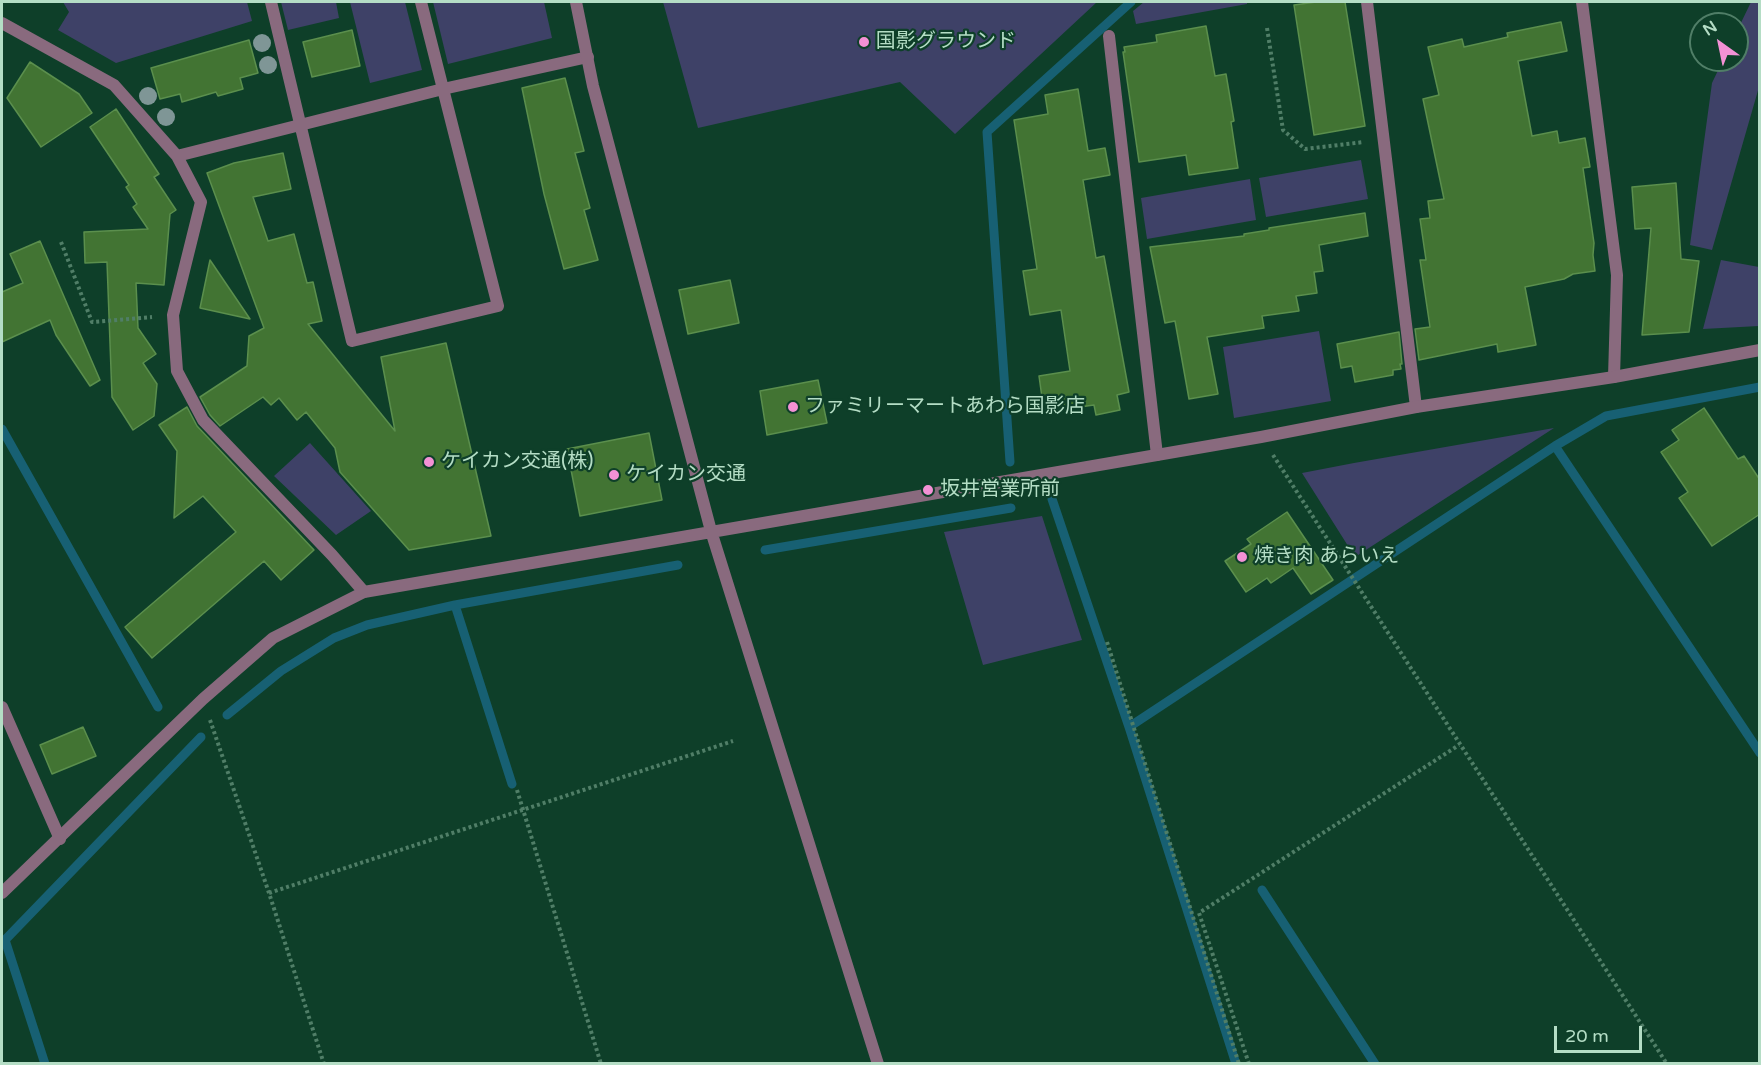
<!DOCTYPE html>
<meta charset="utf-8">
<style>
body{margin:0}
#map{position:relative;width:1761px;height:1065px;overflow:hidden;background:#0e3f29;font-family:"Varela Round",sans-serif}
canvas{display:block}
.frame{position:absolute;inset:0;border:3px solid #b4ddc5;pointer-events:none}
.north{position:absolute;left:1689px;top:12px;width:60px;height:60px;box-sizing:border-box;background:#0e3f29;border:2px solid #507e67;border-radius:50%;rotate:327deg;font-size:16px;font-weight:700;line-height:24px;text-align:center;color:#b4ddc5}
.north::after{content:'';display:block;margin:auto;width:21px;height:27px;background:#f391d5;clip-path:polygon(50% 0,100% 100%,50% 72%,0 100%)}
.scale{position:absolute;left:1554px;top:1026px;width:88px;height:27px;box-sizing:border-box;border:3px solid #b4ddc5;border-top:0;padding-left:8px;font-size:18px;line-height:21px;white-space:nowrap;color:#b4ddc5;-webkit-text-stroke:4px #0e3f29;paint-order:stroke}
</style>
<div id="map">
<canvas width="1761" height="1065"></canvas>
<div class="frame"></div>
<div class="north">N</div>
<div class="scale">20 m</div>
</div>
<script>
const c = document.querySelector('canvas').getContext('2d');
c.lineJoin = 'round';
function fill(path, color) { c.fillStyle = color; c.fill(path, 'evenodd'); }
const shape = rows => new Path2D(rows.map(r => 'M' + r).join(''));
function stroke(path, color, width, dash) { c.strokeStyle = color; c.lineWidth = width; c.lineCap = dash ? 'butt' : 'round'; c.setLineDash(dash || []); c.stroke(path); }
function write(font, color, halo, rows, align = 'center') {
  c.font = font + ' "Varela Round","Noto Sans JP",sans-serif'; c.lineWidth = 4.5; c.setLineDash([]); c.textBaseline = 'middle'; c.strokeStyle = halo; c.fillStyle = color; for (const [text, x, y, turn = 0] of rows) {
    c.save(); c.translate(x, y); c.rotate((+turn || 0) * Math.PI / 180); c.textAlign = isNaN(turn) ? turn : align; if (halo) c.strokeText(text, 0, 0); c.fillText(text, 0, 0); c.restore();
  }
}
const green = shape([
 [63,2,247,2,252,21,116,63,58,30,69,12],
 [281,2,336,2,339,18,288,30],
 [350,2,405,2,422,70,370,83],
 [433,2,544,2,552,38,448,64],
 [663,2,1097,2,955,134,900,82,698,128],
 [1144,2,1247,2,1247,4,1136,24,1133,11],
 [1751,2,1759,2,1759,87,1712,250,1690,245,1712,83,1723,60,1737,60,1737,31],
 [1361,160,1368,199,1266,217,1259,178],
 [1250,179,1256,220,1147,239,1141,198],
 [1721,260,1759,267,1759,326,1703,329],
 [1319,331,1331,401,1234,418,1223,347],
 [1554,428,1355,557,1302,473,1354,463],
 [310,443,371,511,336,535,274,476],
 [1042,516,1082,640,983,665,944,532]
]);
const stream = shape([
 [2,429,158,707],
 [1555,446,1760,753],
 [1010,462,987,132,1131,2],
 [1052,499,1129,727,1555,446,1606,416,1760,387],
 [765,550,1011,508],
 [455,605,512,784],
 [227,715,281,671,334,638,367,625,455,605,678,565],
 [1129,727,1236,1064],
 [1262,890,1375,1064],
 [45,1064,5,940,201,737]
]);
const building = shape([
 [1316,2,1345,2,1365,126,1314,135,1294,5,1316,2],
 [1561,22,1567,51,1518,61,1532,136,1557,131,1559,143,1585,138,1590,167,1583,168,1594,243,1593,255,1595,271,1573,274,1564,279,1525,287,1536,345,1498,352,1497,344,1419,360,1415,329,1430,327,1420,260,1426,260,1420,219,1430,218,1428,201,1444,199,1423,99,1439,95,1428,47,1462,39,1464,47,1508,37,1507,33,1561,22],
 [1206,26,1215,76,1226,74,1234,121,1231,122,1238,168,1189,175,1186,155,1139,162,1123,52,1125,52,1124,47,1157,42,1156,35,1206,26],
 [352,30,360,66,312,77,303,42,352,30],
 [249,40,258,73,240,78,243,89,218,96,216,92,182,102,180,94,160,99,151,68,249,40],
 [30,62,79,94,92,113,41,147,7,98,30,62],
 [565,78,584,151,575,153,590,208,584,210,598,260,564,269,544,194,522,88,565,78],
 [1078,89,1088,151,1105,148,1110,175,1083,180,1096,258,1104,256,1129,392,1117,395,1120,410,1096,415,1094,405,1044,412,1039,376,1070,371,1061,310,1030,315,1023,271,1037,269,1014,120,1048,114,1045,95,1078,89],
 [116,109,159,174,154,177,176,210,170,214,164,285,136,283,138,328,156,354,143,363,157,384,154,416,133,430,112,397,107,262,85,263,84,232,148,229,133,207,137,204,126,187,129,185,90,127,116,109],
 [283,153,291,189,253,197,268,241,294,234,307,283,313,282,322,321,308,324,395,431,381,357,446,343,491,536,409,550,340,472,335,448,306,412,297,420,279,398,271,405,263,397,220,426,210,415,200,397,247,366,249,336,264,328,207,173,234,163,283,153],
 [1676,183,1681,259,1699,261,1689,332,1642,335,1651,228,1635,229,1632,187,1676,183],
 [1365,213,1368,236,1319,245,1323,271,1314,272,1317,293,1296,296,1299,311,1262,316,1264,328,1207,337,1218,394,1189,399,1175,321,1165,323,1150,247,1244,236,1244,234,1269,230,1269,228,1365,213],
 [40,241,100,380,90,386,56,335,50,320,2,342,2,292,23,283,10,254,40,241],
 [210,260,250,319,200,308,210,260],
 [730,280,739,323,688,334,679,290,730,280],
 [1399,332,1402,364,1400,364,1401,369,1393,370,1393,375,1355,382,1352,366,1341,368,1337,344,1399,332],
 [818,380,827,423,767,435,760,391,818,380],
 [187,407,197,426,314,550,281,580,264,561,152,658,125,627,236,532,203,496,174,518,177,451,159,425,187,407],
 [1704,408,1738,459,1744,456,1760,480,1760,514,1712,546,1679,498,1688,492,1661,452,1679,440,1672,430,1704,408],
 [649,433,662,500,580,516,567,449,649,433],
 [1287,512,1333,580,1311,594,1293,568,1271,583,1267,578,1246,592,1225,561,1251,544,1247,539,1287,512],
 [83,727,96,756,52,774,40,745,83,727]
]);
const path = shape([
 [1267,28,1283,130,1305,149,1364,142],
 [61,242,92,322,152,317],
 [1273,455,1667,1064],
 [1107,642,1239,1064],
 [210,720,269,893,324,1064],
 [517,790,601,1064],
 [269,893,733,741],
 [1249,1064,1199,913,1459,745]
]);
const minor = shape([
 [271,2,352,341,498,306,421,2],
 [1367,2,1416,407],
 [1582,2,1617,275,1614,377],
 [2,23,114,85,177,156,201,202,173,315,177,371,203,420,332,555,364,592],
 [1109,36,1157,455],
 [177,156,443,89,588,57],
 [2,707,60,839]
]);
const tertiary = shape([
 [576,2,593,86,711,531,878,1064],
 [2,893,203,699,273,638,364,592,1261,437,1416,407,1614,377,1760,350]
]);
const trees = [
 [262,43],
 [268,65],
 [148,96],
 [166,117]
];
const markers = [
 [864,42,6,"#f391d5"],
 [793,407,6,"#f391d5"],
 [429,462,6,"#f391d5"],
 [614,475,6,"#f391d5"],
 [928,490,6,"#f391d5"],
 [1242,557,6,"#f391d5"]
];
const poiNames = [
 ["国影グラウンド",876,42],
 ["ファミリーマートあわら国影店",805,407],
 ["ケイカン交通(株)",441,462],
 ["ケイカン交通",626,475],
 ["坂井営業所前",940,490],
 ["焼き肉 あらいえ",1254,557]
];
fill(green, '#3e4167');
stroke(stream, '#176073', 9);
fill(building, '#427433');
stroke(building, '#5b8f4d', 1.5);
stroke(path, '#507e67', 4, [3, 3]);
stroke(minor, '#896a7e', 12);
stroke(tertiary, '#896a7e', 12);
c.fillStyle = '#7f9696';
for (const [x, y] of trees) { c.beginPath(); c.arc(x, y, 9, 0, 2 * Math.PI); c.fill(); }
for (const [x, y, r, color] of markers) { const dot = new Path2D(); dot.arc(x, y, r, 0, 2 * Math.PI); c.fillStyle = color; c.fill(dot); stroke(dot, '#0e3f29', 2); }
write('20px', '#b4ddc5', '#0e3f29', poiNames, 'left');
</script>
